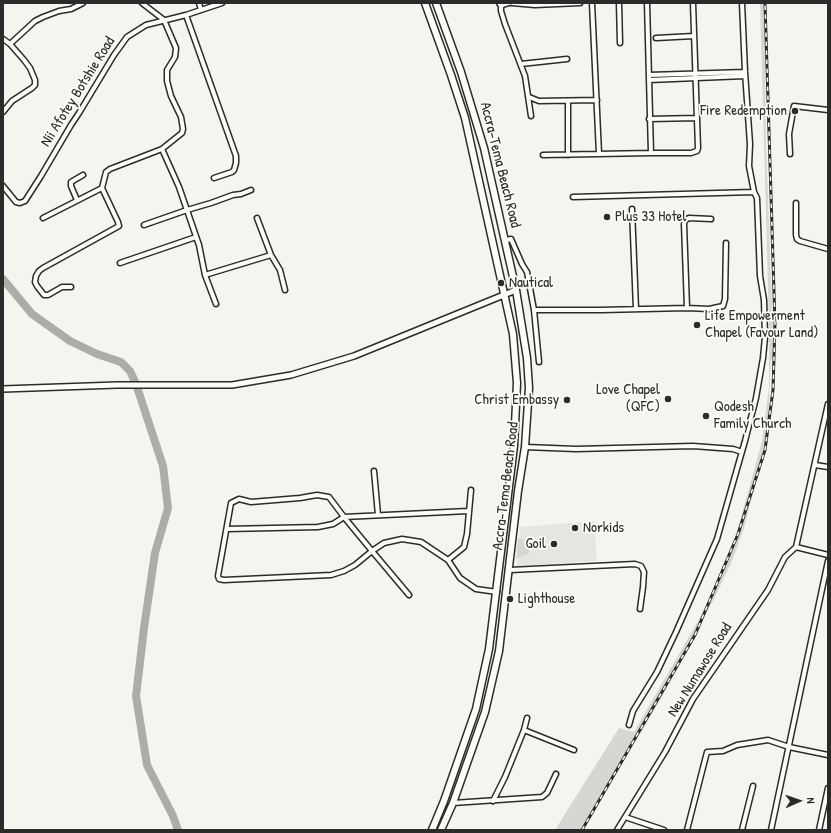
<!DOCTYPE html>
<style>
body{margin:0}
#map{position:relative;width:831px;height:833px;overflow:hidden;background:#f5f4ef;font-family:"Patrick Hand",sans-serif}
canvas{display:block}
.frame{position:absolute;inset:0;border:4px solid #2b2b2b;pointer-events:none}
.north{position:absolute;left:779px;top:781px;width:40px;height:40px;-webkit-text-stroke:3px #fdfcf7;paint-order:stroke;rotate:88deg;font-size:11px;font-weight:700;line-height:16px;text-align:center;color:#2b2b2b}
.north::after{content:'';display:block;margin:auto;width:14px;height:18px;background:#2b2b2b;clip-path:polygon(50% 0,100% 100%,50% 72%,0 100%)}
</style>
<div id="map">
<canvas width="831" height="833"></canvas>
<div class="frame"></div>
<div class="north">N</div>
</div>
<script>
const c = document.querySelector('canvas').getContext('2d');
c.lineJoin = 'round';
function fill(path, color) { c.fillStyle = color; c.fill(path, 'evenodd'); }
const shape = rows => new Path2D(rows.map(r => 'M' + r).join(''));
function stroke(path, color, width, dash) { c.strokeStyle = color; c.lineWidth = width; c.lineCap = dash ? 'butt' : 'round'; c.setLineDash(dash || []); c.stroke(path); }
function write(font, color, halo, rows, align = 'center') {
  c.font = font + ' "Patrick Hand",sans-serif'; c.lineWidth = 3.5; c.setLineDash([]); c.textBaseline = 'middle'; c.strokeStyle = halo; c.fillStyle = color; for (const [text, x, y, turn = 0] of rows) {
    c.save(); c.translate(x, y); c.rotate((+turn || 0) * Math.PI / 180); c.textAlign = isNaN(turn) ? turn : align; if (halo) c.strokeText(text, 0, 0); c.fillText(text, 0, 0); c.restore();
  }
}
const built = shape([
 [594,521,597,561,517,566,520,527]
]);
const green = shape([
 [760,3,764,3,766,143,774,359,771,359,768,424,760,465,744,528,732,561,715,597,663,695,582,830,555,830,619,728,634,732,702,614,734,543,762,441,769,387,769,321],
 [518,538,529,542,529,553,516,559]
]);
const river = shape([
 [3,279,32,314,70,341,97,354,121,362,130,371,136,384,163,466,168,508,155,553,144,628,136,696,147,765,173,816,178,830]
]);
const minor = shape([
 [199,3,201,10],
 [499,3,501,6,501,11,505,24,525,76,531,116],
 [512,3,535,5,580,3],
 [592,3,599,154],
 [619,3,620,43],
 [647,3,651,153,691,153,697,151,698,148,693,3],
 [501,6,505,4,509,3],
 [186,15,236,156,236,163,234,170,232,172,214,178],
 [656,38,694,36],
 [3,39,10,44,24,60,30,68,35,80,35,85,32,88,12,101,3,112],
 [10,44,35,21,43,17,59,11,71,9,83,3],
 [521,64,567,59],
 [649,75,745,72],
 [649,80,745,76],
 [529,97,539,101,597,100],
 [568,101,568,155],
 [649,119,697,118],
 [162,149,179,187,199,245,205,275,216,304],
 [790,154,789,134,794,106,828,110],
 [543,155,651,153],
 [3,186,16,202,20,203,25,201,41,176,71,125,79,113,114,55,127,37,146,25,186,15,222,3],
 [573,197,754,192],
 [77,200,71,186,71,182,83,175],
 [796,203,796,235,797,239,800,241,828,249],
 [632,209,636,309],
 [43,218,102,188],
 [257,218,271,255,280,270,285,290],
 [144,225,187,210,211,203,233,195,241,194,251,190],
 [505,240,511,239,522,264,527,272,534,310,539,362],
 [120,263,196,237],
 [205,275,271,255],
 [71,287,62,287,48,295,44,295,37,286,35,282,36,276,39,271,43,268,119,226,118,222,102,188,106,172,110,169,162,149,182,133,183,129,181,117,171,96,167,81,167,70,175,57,176,48,164,20,142,3],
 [687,308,684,224,685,220,689,218,711,219],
 [534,310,601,310,687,308,709,309,723,306,725,299,726,243],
 [525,447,576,449,693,446,733,449,742,452],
 [815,465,828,467],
 [374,471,378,515],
 [227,529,318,527,333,524,344,517,468,511],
 [796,547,828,404],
 [796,547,828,555],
 [448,560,464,547,467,534,471,490],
 [510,570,635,564,641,566,644,572,643,587,640,609],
 [409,595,372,551,344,517,329,497,317,495,300,498,251,502,239,499,231,503,218,576,219,579,224,580,331,575,344,571,355,565,372,551,384,543,402,539,421,542,448,560,460,578,476,589,497,592],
 [629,725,633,711,657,672,676,632,717,539,745,441,756,398,763,358,765,337,764,300,760,276,757,198,754,192,749,166,750,144,745,72,742,3],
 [524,730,574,750],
 [493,801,505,777,524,730,527,718],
 [453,803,542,797,547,793,556,774],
 [625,817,664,830],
 [617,830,665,752,693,699,768,590,785,557,796,547],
 [687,830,707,752,723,751,737,745,768,740,789,747,828,755],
 [742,830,753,786],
 [771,830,828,561],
 [819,830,828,788]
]);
const tertiary = shape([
 [3,389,117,385,232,385,291,375,354,356,516,290]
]);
const primary = shape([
 [425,3,451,75,465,118,513,334,517,383,514,446,489,649,476,709,444,801,432,830],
 [436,3,461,72,484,148,516,290,527,358,529,388,525,447,518,491,499,651,485,712,453,803,441,830]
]);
const rail = shape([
 [582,830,695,635,738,534,765,450,773,390,775,324,765,3]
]);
const markers = [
 [795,111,4,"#2b2b2b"],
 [607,217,4,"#2b2b2b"],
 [501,283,4,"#2b2b2b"],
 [697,325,4,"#2b2b2b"],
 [668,399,4,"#2b2b2b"],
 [567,400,4,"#2b2b2b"],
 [706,416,4,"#2b2b2b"],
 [575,528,4,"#2b2b2b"],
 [554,544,4,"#2b2b2b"],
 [510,599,4,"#2b2b2b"]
];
const streetNames = [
 ["Nii Afotey Botshie Road",78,92,-58],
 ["Accra-Tema Beach Road",500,165,76],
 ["Accra-Tema Beach Road",506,486,-83],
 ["New Numawose Road",700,670,-58]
];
const poiNames = [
 ["Fire Redemption",787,111,"right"],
 ["Plus 33 Hotel",615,217],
 ["Nautical",509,283],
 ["Life Empowerment",705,316],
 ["Chapel (Favour Land)",705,333],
 ["Love Chapel",660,390,"right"],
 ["(QFC)",660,407,"right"],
 ["Christ Embassy",559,400,"right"],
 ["Qodesh",714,407],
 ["Family Church",714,424],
 ["Norkids",583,528],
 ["Goil",546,544,"right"],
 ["Lighthouse",518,599]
];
fill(built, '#e6e5e0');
fill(green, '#d7d6d2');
stroke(river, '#adaca9', 8);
stroke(minor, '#2b2b2b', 7);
stroke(tertiary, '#2b2b2b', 8);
stroke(primary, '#2b2b2b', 9);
stroke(minor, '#fdfcf7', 4);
stroke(tertiary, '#fdfcf7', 5);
stroke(primary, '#fdfcf7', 6);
stroke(rail, '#2b2b2b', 3);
stroke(rail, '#fdfcf7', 1.5, [4.5]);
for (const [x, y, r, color] of markers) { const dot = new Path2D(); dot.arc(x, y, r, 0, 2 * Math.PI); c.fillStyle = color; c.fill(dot); stroke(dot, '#fdfcf7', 1.5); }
write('15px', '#2b2b2b', '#fdfcf7', streetNames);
write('15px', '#2b2b2b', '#fdfcf7', poiNames, 'left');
</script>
